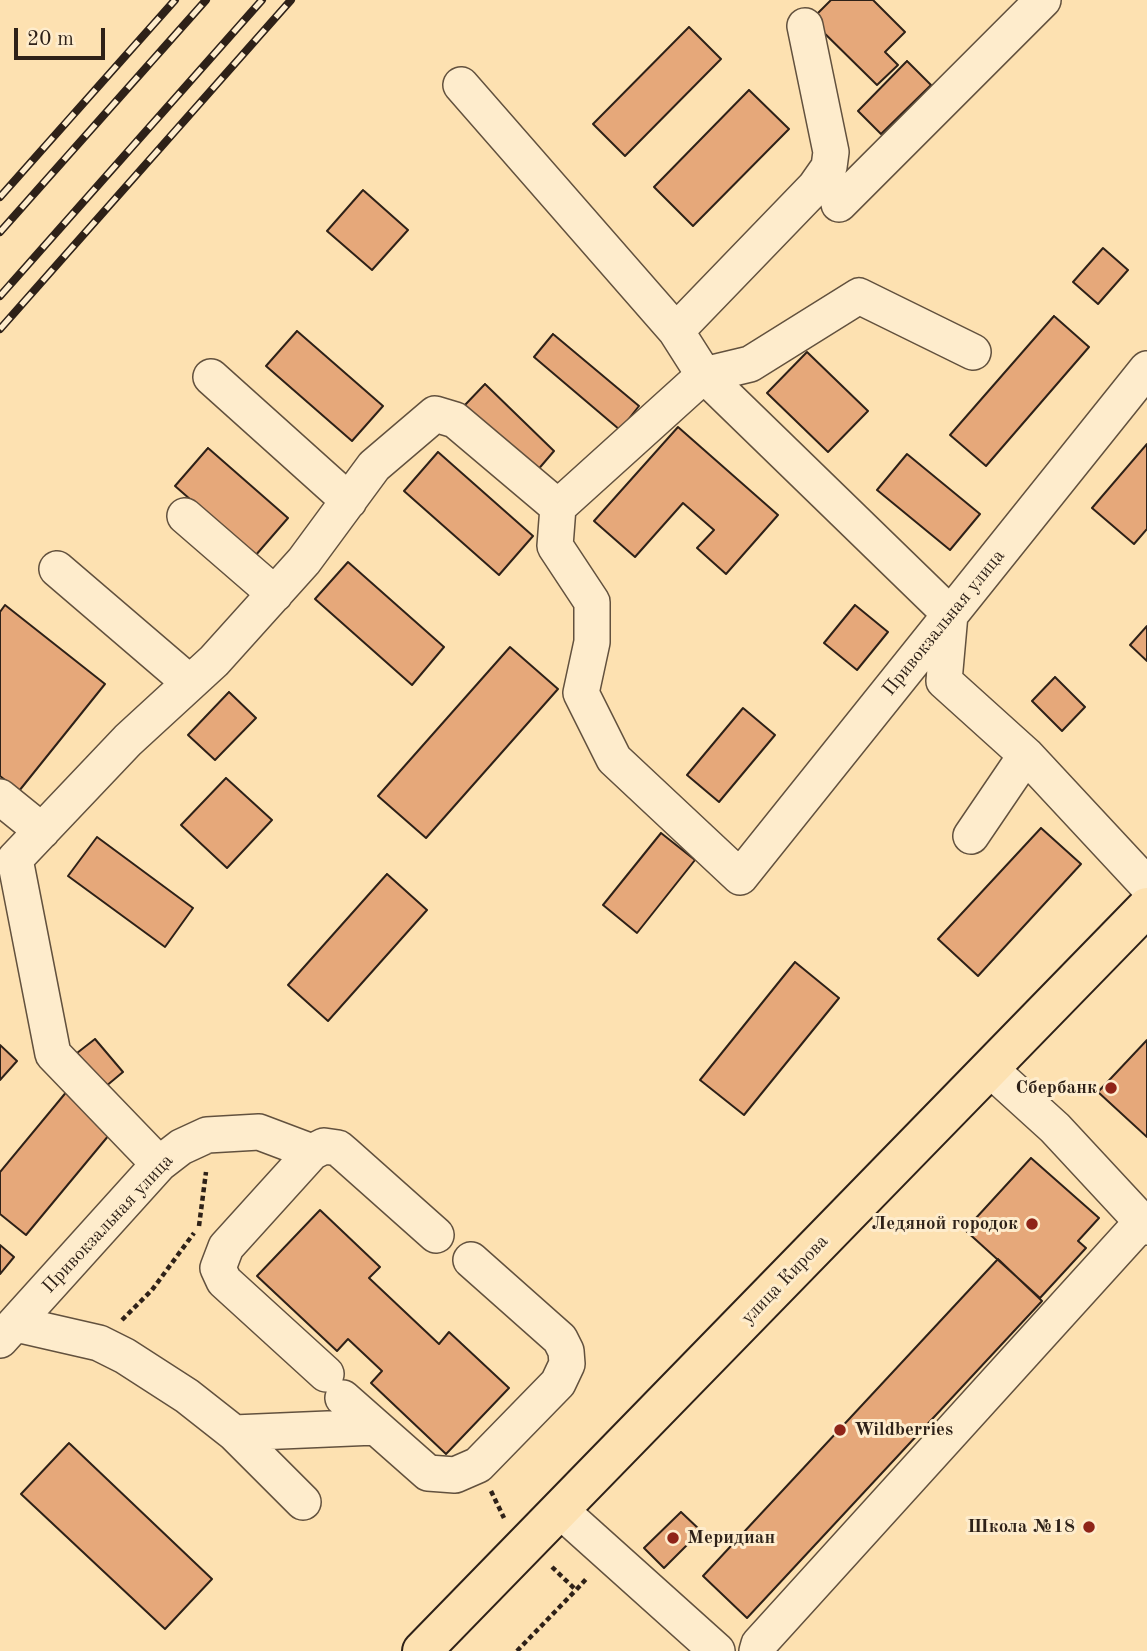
<!DOCTYPE html>
<meta charset="utf-8">
<style>
body{margin:0}
#map{position:relative;width:1147px;height:1651px;overflow:hidden;background:#fde1b1;font-family:"Old Standard TT",serif}
canvas{display:block}
.scale{position:absolute;left:14px;top:28px;width:91px;height:32px;box-sizing:border-box;border:4px solid #2e2118;border-top:0;padding-left:9px;font-size:21px;line-height:24px;white-space:nowrap;color:#2e2118;-webkit-text-stroke:5px #feeccc;paint-order:stroke}
</style>
<div id="map">
<canvas width="1147" height="1651"></canvas>
<div class="scale">20 m</div>
</div>
<script>
const c = document.querySelector('canvas').getContext('2d');
c.lineJoin = 'round';
function fill(path, color) { c.fillStyle = color; c.fill(path, 'evenodd'); }
const shape = rows => new Path2D(rows.map(r => 'M' + r).join(''));
function stroke(path, color, width, dash) { c.strokeStyle = color; c.lineWidth = width; c.lineCap = dash ? 'butt' : 'round'; c.setLineDash(dash || []); c.stroke(path); }
function write(font, color, halo, rows, align = 'center') {
  c.font = font + ' "Old Standard TT",serif'; c.lineWidth = 6; c.setLineDash([]); c.textBaseline = 'middle'; c.strokeStyle = halo; c.fillStyle = color; for (const [text, x, y, turn = 0] of rows) {
    c.save(); c.translate(x, y); c.rotate((+turn || 0) * Math.PI / 180); c.textAlign = isNaN(turn) ? turn : align; if (halo) c.strokeText(text, 0, 0); c.fillText(text, 0, 0); c.restore();
  }
}
const building = shape([
 [831,0,873,0,905,32,885,52,898,65,877,85,811,20,831,0],
 [689,27,721,59,625,156,593,124,689,27],
 [907,61,931,85,881,134,858,111,907,61],
 [749,90,789,129,693,226,654,187,749,90],
 [363,190,408,230,372,270,327,231,363,190],
 [1103,248,1128,270,1098,304,1073,282,1103,248],
 [1054,316,1089,347,986,466,950,435,1054,316],
 [297,331,383,406,352,441,266,366,297,331],
 [553,334,639,406,620,430,534,357,553,334],
 [807,352,868,411,828,452,767,393,807,352],
 [485,384,554,451,536,472,464,406,485,384],
 [678,427,778,515,726,574,697,548,714,530,683,503,635,557,594,521,678,427],
 [1147,444,1147,529,1134,544,1092,508,1147,444],
 [208,448,288,518,255,556,175,486,208,448],
 [438,452,533,536,499,575,404,491,438,452],
 [907,454,980,514,950,550,877,490,907,454],
 [348,562,444,647,412,685,315,599,348,562],
 [5,605,105,684,19,791,0,776,0,612,5,605],
 [855,605,888,632,857,670,824,643,855,605],
 [1147,626,1147,661,1130,645,1147,626],
 [510,647,558,689,426,838,378,796,510,647],
 [1055,677,1085,707,1062,731,1032,701,1055,677],
 [229,692,256,718,215,760,188,735,229,692],
 [743,708,775,735,719,802,687,775,743,708],
 [226,778,272,820,227,868,181,825,226,778],
 [1041,828,1081,864,978,976,938,939,1041,828],
 [661,833,695,860,637,933,603,905,661,833],
 [97,837,193,908,165,947,68,876,97,837],
 [387,874,427,910,328,1021,288,985,387,874],
 [795,962,839,998,744,1115,700,1080,795,962],
 [95,1039,123,1072,105,1087,77,1053,95,1039],
 [1147,1040,1147,1137,1098,1092,1147,1040],
 [0,1045,17,1061,0,1080,0,1045],
 [68,1090,114,1129,26,1235,0,1214,0,1172,68,1090],
 [1031,1158,1099,1218,1078,1241,1086,1248,1040,1298,965,1230,1031,1158],
 [320,1210,380,1267,369,1278,439,1344,449,1332,509,1388,446,1454,371,1383,382,1371,348,1339,337,1351,257,1276,320,1210],
 [0,1245,14,1257,0,1274,0,1245],
 [998,1259,1042,1301,747,1618,703,1576,998,1259],
 [69,1443,212,1579,165,1629,21,1494,69,1443],
 [681,1512,701,1531,664,1568,644,1548,681,1512]
]);
const path = shape([
 [199,1226,206,1172],
 [122,1320,152,1290,194,1233],
 [491,1491,504,1518],
 [552,1567,576,1590,588,1577],
 [517,1651,576,1590]
]);
const minor = shape([
 [461,85,676,331,704,375,950,614,944,681,1026,755,1147,885],
 [839,204,1043,0],
 [676,331,815,187,829,167,831,152,805,26],
 [973,352,859,296,750,364,704,375,558,507,555,546,592,602,592,642,581,693,614,759,740,877,1147,369],
 [211,377,349,501],
 [185,516,275,594],
 [57,569,190,683],
 [0,797,42,831],
 [971,836,1026,755],
 [990,1069,1055,1128,1147,1227],
 [159,1164,53,1054,15,859,128,740,214,661,304,561,374,466,435,414,455,420,558,507],
 [16,1324,99,1343,125,1356,187,1396,234,1433,303,1502],
 [0,1340,159,1164,181,1147,207,1135,259,1132,312,1152],
 [326,1374,224,1281,218,1268,226,1247,312,1152,324,1146,338,1148,345,1154,436,1235],
 [343,1398,428,1473,455,1475,478,1465,558,1383,567,1364,566,1351,560,1339,471,1260],
 [234,1433,375,1427],
 [560,1510,717,1651],
 [757,1651,759,1644,1141,1223]
]);
const major = shape([
 [422,1651,1147,907]
]);
const rail = shape([
 [0,197,175,0],
 [0,232,206,0],
 [0,296,262,0],
 [0,329,291,0]
]);
const markers = [
 [1111,1088,7,"#8f2418"],
 [1032,1224,7,"#8f2418"],
 [840,1430,7,"#8f2418"],
 [1089,1527,7,"#8f2418"],
 [673,1538,7,"#8f2418"]
];
const streetNames = [
 ["Привокзальная улица",944,623,-51],
 ["Привокзальная улица",108,1224,-47],
 ["улица Кирова",785,1280,-46]
];
const poiNames = [
 ["Сбербанк",1097,1088],
 ["Ледяной городок",1018,1224],
 ["Wildberries",854,1430,"left"],
 ["Школа №18",1075,1527],
 ["Меридиан",687,1538,"left"]
];
fill(building, '#e6a87a');
stroke(building, '#2e2118', 2);
stroke(minor, '#62513e', 38);
stroke(major, '#2e2118', 42);
stroke(path, '#2e2118', 4.5, [5, 3.5]);
stroke(minor, '#feeccc', 35);
stroke(major, '#fde1b1', 38);
stroke(rail, '#2e2118', 8);
stroke(rail, '#feeccc', 5, [16]);
for (const [x, y, r, color] of markers) { const dot = new Path2D(); dot.arc(x, y, r, 0, 2 * Math.PI); c.fillStyle = color; c.fill(dot); stroke(dot, '#feeccc', 2.5); }
write('19px', '#2e2118', '#feeccc', streetNames);
write('bold 19px', '#2e2118', '#feeccc', poiNames, 'right');
</script>
